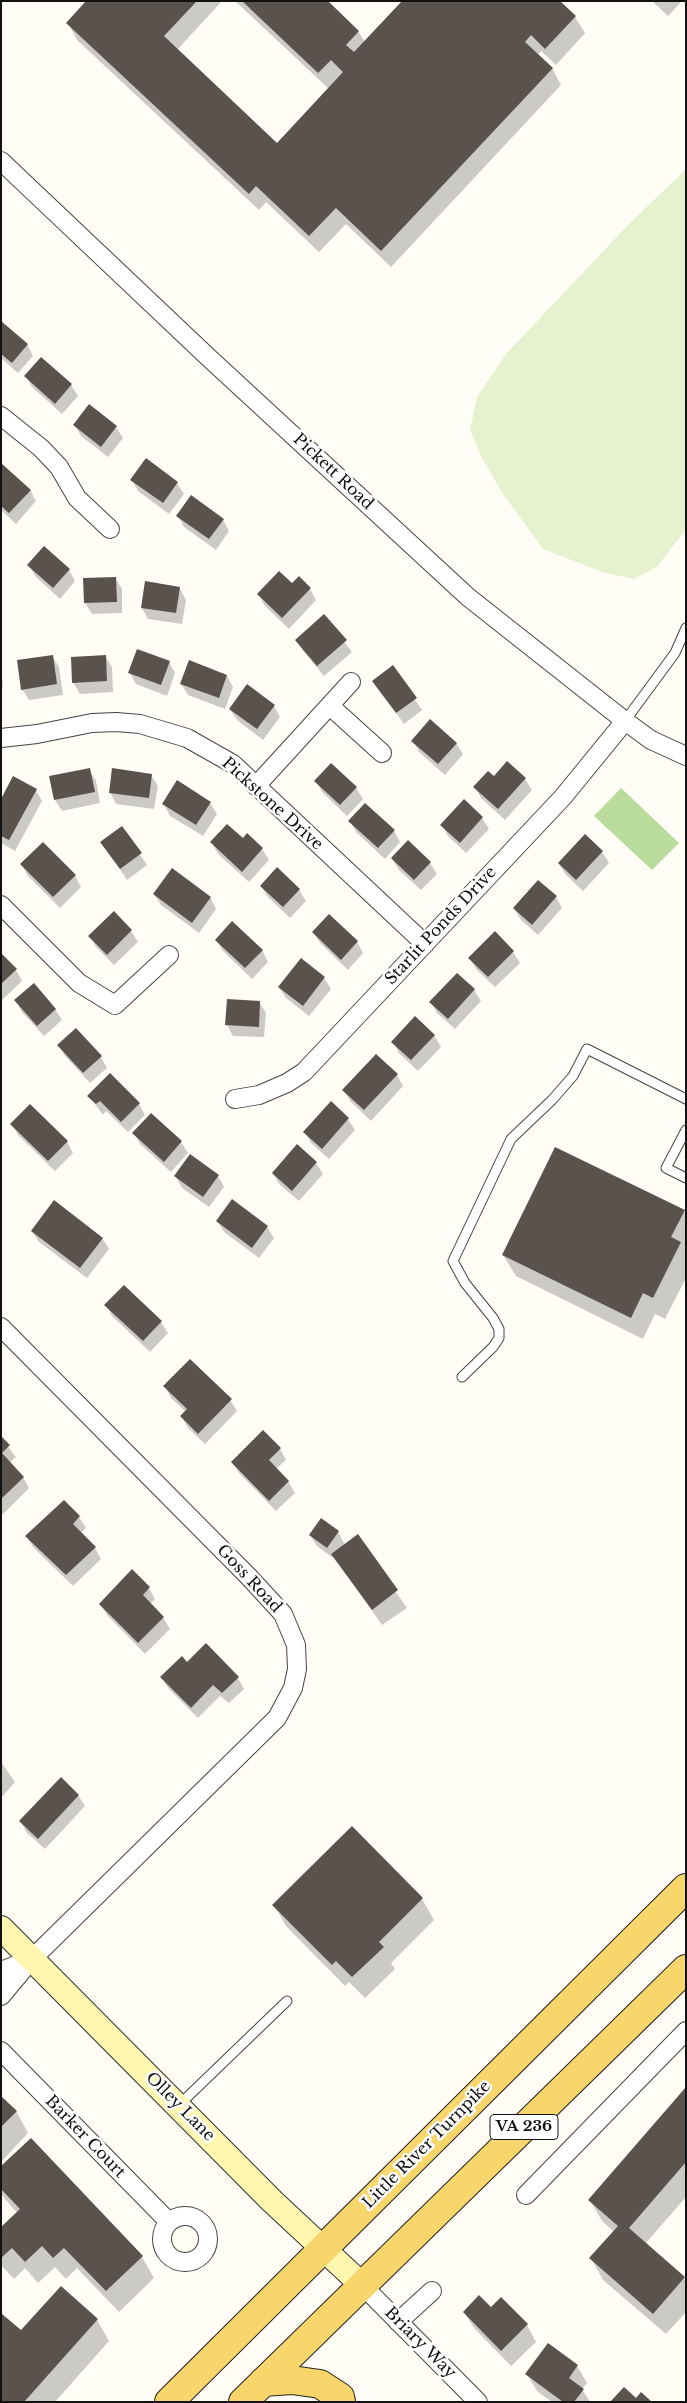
<!DOCTYPE html>
<style>
body{margin:0}
#map{position:relative;width:687px;height:2403px;overflow:hidden;background:#fffdf5;font-family:"Libre Baskerville",serif}
canvas{display:block}
.frame{position:absolute;inset:0;border:2px solid #111;pointer-events:none}
</style>
<div id="map">
<canvas width="687" height="2403"></canvas>
<div class="frame"></div>
</div>
<script>
const c = document.querySelector('canvas').getContext('2d');
c.lineJoin = 'round';
function fill(path, color) { c.fillStyle = color; c.fill(path, 'evenodd'); }
const shape = rows => new Path2D(rows.map(r => 'M' + r).join(''));
function stroke(path, color, width, dash) { c.strokeStyle = color; c.lineWidth = width; c.lineCap = dash ? 'butt' : 'round'; c.setLineDash(dash || []); c.stroke(path); }
function write(font, color, halo, rows, align = 'center') {
  c.font = font + ' "Libre Baskerville",serif'; c.lineWidth = 5; c.setLineDash([]); c.textBaseline = 'middle'; c.strokeStyle = halo; c.fillStyle = color; for (const [text, x, y, turn = 0] of rows) {
    c.save(); c.translate(x, y); c.rotate((+turn || 0) * Math.PI / 180); c.textAlign = isNaN(turn) ? turn : align; if (halo) c.strokeText(text, 0, 0); c.fillText(text, 0, 0); c.restore();
  }
}
const forest = shape([
 [621,788,679,843,652,870,594,816]
]);
const pitch = shape([
 [686,169,686,529,657,567,634,579,605,573,543,549,503,494,482,458,470,430,477,397,506,354,627,226]
]);
const shadow = shape([
 [88,1,222,1,177,50,277,144,329,89,235,1,326,1,358,31,365,42,575,17,585,33,556,65,541,51,538,55,552,68,561,85,391,267,346,224,319,252,266,202,259,210,77,40,68,23],
 [652,1,682,1,668,16],
 [1,322,27,344,33,356,18,373,1,358],
 [41,358,71,385,78,396,62,414,32,387,26,376],
 [89,406,116,427,123,438,108,457,81,436,75,425],
 [1,465,30,490,36,501,16,524,1,510],
 [132,480,177,483,184,494,169,514,138,491],
 [178,516,223,520,229,531,216,550,184,527],
 [29,565,69,570,75,581,60,599,35,576],
 [115,578,122,589,122,613,92,614,85,603],
 [292,585,310,589,316,600,289,629,265,606,258,594],
 [180,589,186,600,182,624,148,619,142,608],
 [324,616,352,652,324,676,303,651,296,640],
 [52,656,59,667,63,695,29,700,22,689],
 [105,656,112,667,113,692,80,694,73,682],
 [169,662,175,673,167,696,136,684,130,673],
 [392,667,422,710,404,724,374,681],
 [227,676,233,687,225,709,188,695,181,684],
 [1,679,3,681,1,705],
 [274,706,280,717,263,740,237,720,230,709],
 [413,741,456,743,463,754,445,775,419,752],
 [507,763,525,779,532,790,505,820,481,798,475,787,494,778],
 [331,764,356,788,363,799,347,816,322,792,316,781],
 [89,769,96,781,100,803,62,811,55,800],
 [151,775,158,786,154,809,116,804,110,792],
 [36,790,42,801,15,851,1,843,1,801],
 [210,803,217,814,203,836,170,816,164,804],
 [482,818,489,829,466,853,448,836,442,825],
 [350,821,394,831,400,842,385,859,356,832],
 [122,828,147,865,127,880,102,842],
 [247,835,262,849,269,860,249,882,218,854,212,843,243,840],
 [602,852,609,863,583,891,566,875,559,864],
 [392,859,430,863,437,874,421,890,399,870],
 [22,865,75,876,81,887,60,908,28,876],
 [277,869,299,890,306,901,290,918,268,897,261,886],
 [154,894,210,897,216,909,199,933,161,905],
 [556,897,562,908,538,935,521,920,514,909],
 [114,913,131,931,138,942,114,965,96,947,90,936],
 [313,932,357,942,363,953,348,970,320,943],
 [216,940,262,950,268,962,252,979,223,951],
 [513,952,520,963,495,987,476,969,470,958],
 [1,954,16,970,22,981,2,1000],
 [301,960,324,978,331,989,309,1016,286,998,279,987],
 [458,974,474,990,481,1001,455,1029,437,1013,431,1002],
 [16,1001,55,1009,62,1020,44,1036,22,1012],
 [259,1002,266,1013,264,1037,233,1036,227,1025],
 [434,1035,441,1047,418,1071,399,1053,393,1042],
 [59,1045,101,1057,107,1068,90,1083,65,1056],
 [397,1075,403,1086,371,1121,350,1101,344,1090],
 [89,1096,139,1104,145,1115,128,1132,106,1111,103,1115],
 [331,1103,348,1119,355,1130,329,1159,311,1143,305,1132],
 [151,1114,181,1142,188,1153,171,1172,140,1144,134,1133],
 [12,1124,67,1142,73,1153,55,1171,18,1135],
 [316,1163,323,1174,299,1201,280,1185,273,1174],
 [218,1176,224,1187,209,1207,182,1188,176,1177],
 [684,1211,686,1214,686,1278,665,1319,655,1314,643,1339,516,1276,503,1255],
 [217,1221,267,1227,274,1238,259,1258,224,1232],
 [32,1231,102,1238,109,1249,87,1278,39,1242],
 [106,1305,161,1322,168,1333,150,1352,112,1316],
 [165,1386,230,1400,237,1411,205,1444,188,1428,182,1417,186,1412,171,1398],
 [1,1438,16,1457,9,1463,23,1477,29,1488,1,1516],
 [280,1449,286,1460,276,1469,288,1481,295,1493,276,1511,239,1473,232,1462],
 [64,1502,79,1517,86,1528,81,1533,95,1548,101,1559,73,1586,33,1547,26,1536],
 [338,1532,345,1545,357,1536,407,1608,382,1625,334,1556,333,1558,317,1546,310,1535],
 [149,1588,155,1599,150,1604,163,1618,170,1629,145,1654,107,1615,100,1604],
 [187,1663,238,1678,244,1689,229,1703,220,1696,198,1718,168,1688,162,1677],
 [1,1762,15,1782,1,1798],
 [78,1795,85,1806,45,1849,27,1833,21,1822],
 [422,1899,434,1920,391,1963,395,1969,365,1998,349,1982,345,1986,286,1926,274,1905],
 [686,2089,686,2197,645,2244,686,2280,686,2312,666,2334,603,2280,591,2258,614,2232,602,2221,590,2200],
 [1,2098,16,2111,28,2133,1,2162],
 [1,2168,142,2257,154,2278,119,2312,77,2268,66,2279,55,2267,38,2283,25,2268,14,2279,1,2265,1,2228,17,2213,1,2194],
 [491,2309,527,2325,536,2342,511,2366,474,2328,464,2312],
 [97,2320,109,2341,55,2402,1,2402,21,2332],
 [577,2366,587,2383,582,2389,590,2402,552,2402,537,2391,527,2374]
]);
const building = shape([
 [86,1,197,1,164,36,277,143,343,72,331,60,318,73,242,1,328,1,359,31,346,45,354,52,402,1,560,1,576,16,545,49,531,35,525,42,553,68,381,251,336,208,309,236,256,186,249,194,66,23],
 [1,321,28,344,12,363,1,354],
 [41,357,72,384,55,404,24,376],
 [89,404,117,426,101,447,73,425],
 [146,458,178,482,163,503,130,480],
 [1,463,31,490,9,513,1,506],
 [191,495,224,519,209,539,176,516],
 [44,546,70,569,53,588,27,565],
 [279,571,292,583,299,576,311,588,282,618,257,594],
 [116,577,117,602,84,603,83,578],
 [145,581,180,587,176,613,141,608],
 [324,614,347,640,317,666,295,640],
 [137,649,170,661,161,685,128,673],
 [53,655,57,684,21,690,17,660],
 [106,655,107,681,72,683,71,657],
 [189,660,227,675,219,698,180,684],
 [393,665,417,698,396,713,372,681],
 [247,684,275,705,257,729,229,709],
 [430,719,457,743,438,764,411,741],
 [507,761,526,778,498,809,473,787,488,771,494,776],
 [331,763,357,787,340,805,314,781],
 [90,768,95,792,54,800,49,776],
 [112,768,152,774,149,798,109,793],
 [13,776,37,789,9,840,1,836,1,799],
 [177,780,211,802,196,825,162,804],
 [464,799,483,817,460,843,440,825],
 [365,803,395,830,378,848,348,821],
 [227,824,243,838,247,833,263,848,242,872,210,842],
 [122,826,142,853,120,869,100,842],
 [585,834,603,851,576,880,558,863],
 [408,840,431,862,414,880,391,858],
 [43,842,76,875,53,897,20,864],
 [277,867,300,889,283,907,260,886],
 [172,868,211,897,192,923,153,894],
 [538,880,557,896,532,925,513,908],
 [114,911,132,930,107,955,88,936],
 [329,914,358,941,341,960,312,932],
 [232,921,263,950,245,968,215,940],
 [495,931,514,951,488,977,468,958],
 [1,953,17,969,1,984],
 [301,958,325,977,303,1006,278,987],
 [457,973,475,989,448,1019,429,1002],
 [34,983,56,1009,37,1026,14,1000],
 [227,999,260,1001,259,1027,225,1025],
 [415,1016,435,1035,411,1060,391,1042],
 [76,1028,102,1056,83,1073,57,1045],
 [376,1054,398,1074,364,1110,342,1090],
 [110,1073,140,1103,121,1122,100,1101,96,1104,87,1096],
 [331,1101,349,1118,322,1149,303,1132],
 [30,1104,68,1141,48,1161,10,1124],
 [151,1113,182,1141,164,1162,132,1133],
 [297,1144,317,1162,292,1191,272,1173],
 [555,1147,685,1210,671,1237,681,1242,653,1298,643,1293,631,1318,502,1255],
 [190,1154,219,1175,203,1197,174,1176],
 [232,1199,268,1226,252,1248,216,1221],
 [54,1200,103,1238,80,1268,31,1231],
 [124,1285,162,1321,143,1341,104,1305],
 [190,1359,232,1399,198,1434,180,1416,187,1409,163,1386],
 [263,1430,281,1448,269,1460,289,1481,269,1501,231,1462],
 [1,1436,10,1445,2,1453,24,1477,1,1499],
 [64,1500,80,1516,73,1524,96,1547,66,1575,25,1536],
 [321,1518,339,1531,327,1548,309,1535],
 [358,1534,398,1590,372,1610,331,1554],
 [132,1569,150,1587,143,1595,164,1617,138,1643,99,1604],
 [206,1643,239,1677,222,1693,213,1685,191,1708,160,1677,182,1656,187,1662],
 [61,1777,79,1795,38,1839,19,1821],
 [352,1826,423,1898,379,1942,384,1947,352,1977,336,1961,332,1965,272,1905],
 [686,2087,686,2162,629,2228,685,2277,653,2314,589,2258,618,2226,588,2200],
 [1,2096,17,2111,1,2127],
 [31,2138,143,2256,106,2291,64,2248,53,2258,42,2246,25,2262,12,2248,1,2258,1,2227,20,2209,1,2189,1,2166],
 [61,2286,98,2319,24,2402,1,2402,1,2315,2,2314,21,2330],
 [479,2295,491,2307,501,2297,528,2324,501,2351,463,2312],
 [548,2343,578,2365,569,2378,584,2389,574,2402,563,2402,525,2374],
 [624,2387,636,2398,641,2392,652,2402,610,2402]
]);
const lane = shape([
 [625,721,675,653,686,628],
 [686,1130,666,1168,686,1178],
 [462,1377,493,1347,499,1338,499,1329,493,1318,465,1283,453,1261,511,1139,552,1100,573,1076,587,1049,686,1099],
 [179,2105,287,2001]
]);
const street = shape([
 [1,161,208,357,468,597,625,721,651,740,686,756],
 [1,416,41,448,59,467,77,498,110,529],
 [330,706,382,753],
 [1,738,37,734,92,723,116,722,140,724,187,738,233,764,425,944],
 [256,786,351,682],
 [1,905,79,983,115,1005,169,955],
 [235,1099,259,1095,287,1083,304,1072,563,797,625,721],
 [1,1327,249,1577,283,1614,296,1645,297,1669,293,1688,277,1718,32,1959,1,1996],
 [1,1971,29,1960],
 [1,2051,169,2222],
 [526,2195,686,2031],
 '162 2239a23 23 0 1 1 46 0a23 23 0 1 1-46 0Z',
 [361,2284,478,2402],
 [398,2322,432,2291]
]);
const secondary = shape([
 [1,1928,272,2201,361,2284]
]);
const primary = shape([
 [263,2382,292,2380,320,2384,340,2397,341,2402],
 [169,2402,686,1888],
 [243,2402,686,1969]
]);
const shields = [
 [524,2127,68]
];
const shieldNames = [
 ["VA 236",524,2127]
];
const streetNames = [
 ["Pickett Road",333,472,43],
 ["Pickstone Drive",272,804,42],
 ["Starlit Ponds Drive",441,926,-47],
 ["Goss Road",249,1579,47],
 ["Olley Lane",180,2107,45],
 ["Barker Court",85,2137,46],
 ["Little River Turnpike",427,2145,-45],
 ["Briary Way",420,2343,45]
];
fill(forest, '#b9dc9c');
fill(pitch, '#e6f2cf');
fill(shadow, '#0003');
fill(building, '#5a524d');
stroke(lane, '#444', 11);
stroke(street, '#444', 20);
stroke(secondary, '#333', 26);
stroke(primary, '#222', 30);
stroke(lane, '#fff', 9);
stroke(street, '#fff', 18);
stroke(secondary, '#fff6b0', 24);
stroke(primary, '#f9d66b', 28);
for (const [x, y, w] of shields) { const box = new Path2D(); box.roundRect(x - w / 2, y - 12.5, w, 25, 4); c.fillStyle = '#fff'; c.fill(box); stroke(box, '#111', 1); }
write('bold 15px', '#111', null, shieldNames);
write('16px', '#111', '#fff', streetNames);
</script>
